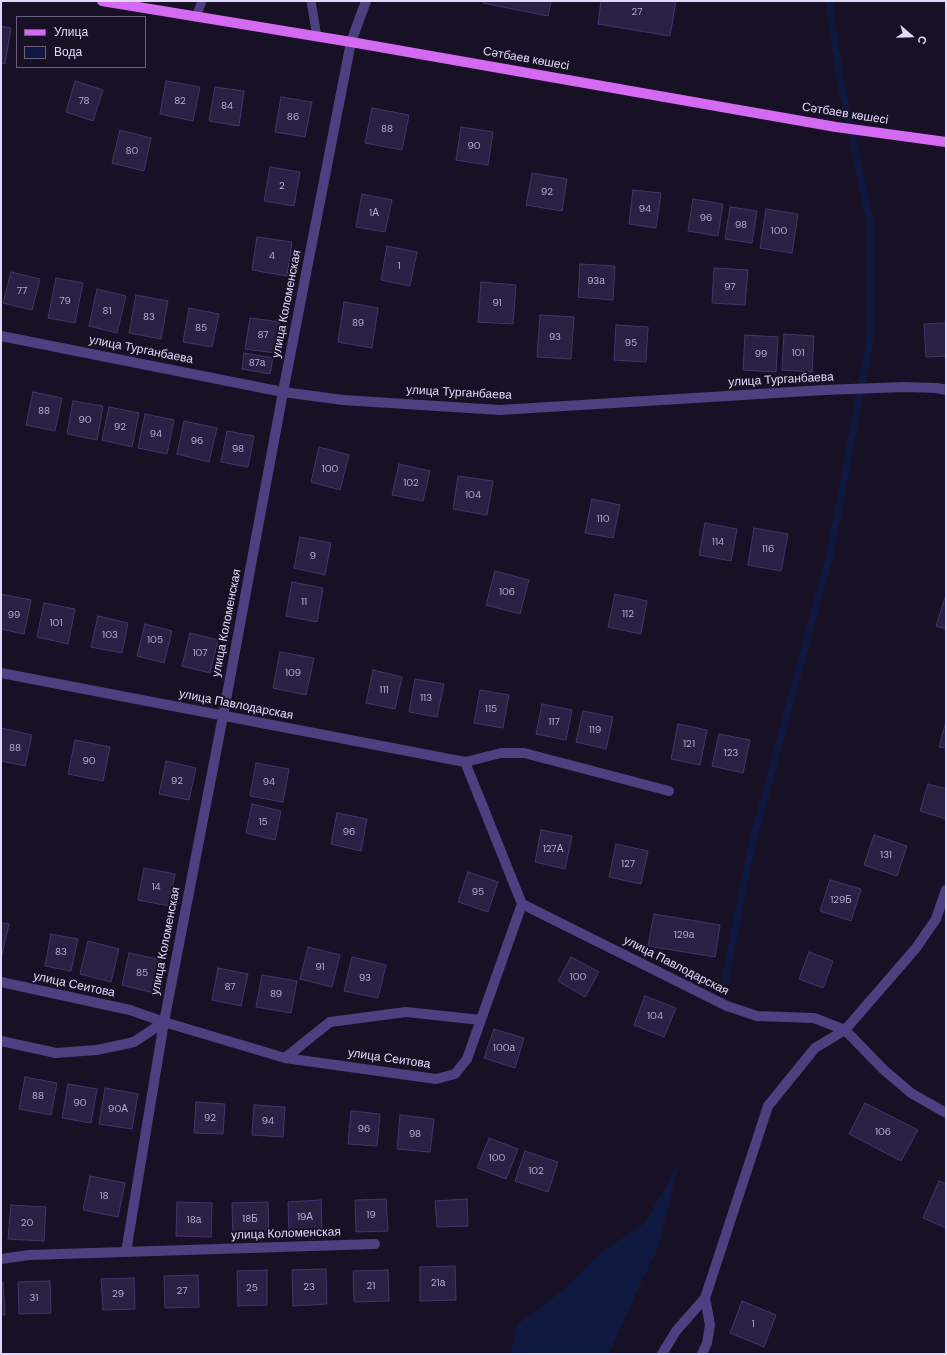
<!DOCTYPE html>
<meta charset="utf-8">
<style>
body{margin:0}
#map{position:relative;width:947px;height:1355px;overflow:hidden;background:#181125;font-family:"DM Sans",sans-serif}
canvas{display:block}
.frame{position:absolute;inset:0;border:2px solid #e2d8fc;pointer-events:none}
.legend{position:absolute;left:16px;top:16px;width:130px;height:52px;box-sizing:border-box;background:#181125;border:1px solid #69617b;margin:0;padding:5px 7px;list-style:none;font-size:12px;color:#e2d8fc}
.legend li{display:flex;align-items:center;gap:8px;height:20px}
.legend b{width:20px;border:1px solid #69617b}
.north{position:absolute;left:891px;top:16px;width:40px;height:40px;-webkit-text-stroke:3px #181125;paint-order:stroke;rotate:110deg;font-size:11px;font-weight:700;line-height:16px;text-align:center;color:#e2d8fc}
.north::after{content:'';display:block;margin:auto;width:14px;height:18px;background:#e2d8fc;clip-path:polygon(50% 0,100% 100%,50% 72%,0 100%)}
</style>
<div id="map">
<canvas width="947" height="1355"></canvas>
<div class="frame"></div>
<ul class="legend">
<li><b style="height:5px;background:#d469f2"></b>Улица</li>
<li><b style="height:11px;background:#0f1940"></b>Вода</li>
</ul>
<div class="north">С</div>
</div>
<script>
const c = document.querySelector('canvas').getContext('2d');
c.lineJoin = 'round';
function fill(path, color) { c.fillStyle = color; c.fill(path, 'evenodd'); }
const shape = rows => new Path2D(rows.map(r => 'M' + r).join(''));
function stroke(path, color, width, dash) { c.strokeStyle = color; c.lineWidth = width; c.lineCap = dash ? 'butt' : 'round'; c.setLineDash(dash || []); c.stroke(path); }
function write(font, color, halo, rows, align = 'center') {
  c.font = font + ' "DM Sans",sans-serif'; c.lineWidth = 4; c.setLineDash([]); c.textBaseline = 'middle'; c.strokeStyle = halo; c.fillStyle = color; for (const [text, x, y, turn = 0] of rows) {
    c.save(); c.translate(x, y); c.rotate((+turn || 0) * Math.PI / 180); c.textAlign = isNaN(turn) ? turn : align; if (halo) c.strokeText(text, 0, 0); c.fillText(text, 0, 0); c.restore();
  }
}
const water = shape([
 [680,1161,658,1248,635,1295,609,1354,511,1354,517,1325,562,1291,599,1254,645,1223]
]);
const stream = shape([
 [725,981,750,852,830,554,870,340,870,223,840,79,829,1]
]);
const building = shape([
 [484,1,551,1,548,16,483,3,484,1],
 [601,1,676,1,670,36,598,24,601,1],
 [1,26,11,28,5,64,1,63,1,26],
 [75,81,103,90,93,121,66,112,75,81],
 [166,81,200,87,193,121,160,114,166,81],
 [215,87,244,91,239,126,209,121,215,87],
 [281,97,312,102,305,137,275,132,281,97],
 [372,108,409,115,402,150,365,143,372,108],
 [461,127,493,132,488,165,456,160,461,127],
 [120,130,151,138,144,171,112,163,120,130],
 [270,167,300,172,294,206,264,201,270,167],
 [532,173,567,179,562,211,526,205,532,173],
 [633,190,661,193,656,228,629,224,633,190],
 [362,194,392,200,385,232,356,227,362,194],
 [693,199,723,204,718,236,688,231,693,199],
 [730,207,757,211,752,243,725,239,730,207],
 [766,209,798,214,792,253,760,248,766,209],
 [257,237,292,242,287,276,252,270,257,237],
 [387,246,417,252,410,286,381,280,387,246],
 [580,264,615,266,613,300,578,297,580,264],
 [714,268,748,270,745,305,712,303,714,268],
 [11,272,40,279,32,310,3,303,11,272],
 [56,278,83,283,75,323,48,318,56,278],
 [481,282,516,285,513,324,478,322,481,282],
 [97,289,126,296,117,333,89,326,97,289],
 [136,295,168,301,161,339,129,333,136,295],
 [344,302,378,308,372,348,338,342,344,302],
 [189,308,219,314,212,347,183,342,189,308],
 [540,315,574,317,571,359,537,357,540,315],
 [250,318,280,322,276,353,245,349,250,318],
 [946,323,946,356,926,357,924,324,946,323],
 [616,325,648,327,646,362,614,360,616,325],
 [784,334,814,336,812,372,782,370,784,334],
 [745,335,778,337,776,372,743,370,745,335],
 [244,353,273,358,270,374,242,369,244,353],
 [33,392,62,398,55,431,26,425,33,392],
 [73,401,103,406,97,440,67,434,73,401],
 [109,407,139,413,132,447,102,440,109,407],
 [145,414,174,420,167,454,138,448,145,414],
 [184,421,217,428,209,462,177,454,184,421],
 [227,431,254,436,248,467,221,462,227,431],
 [319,447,349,455,340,490,311,482,319,447],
 [399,464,430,471,423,501,392,495,399,464],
 [458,476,493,481,487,515,453,509,458,476],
 [592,499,620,505,613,538,585,533,592,499],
 [705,523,737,529,731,561,699,555,705,523],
 [754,528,788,534,781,571,748,565,754,528],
 [300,537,331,543,325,575,294,568,300,537],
 [495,571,529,580,520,614,486,605,495,571],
 [292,582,323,588,317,622,286,616,292,582],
 [1,594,31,600,24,634,1,629,1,594],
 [615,594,647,601,641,634,608,627,615,594],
 [946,595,946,629,936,626,946,595],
 [44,603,75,609,68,644,37,637,44,603],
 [98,616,128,623,122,653,91,647,98,616],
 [145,624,172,631,164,663,137,656,145,624],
 [190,633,218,640,210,673,182,666,190,633],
 [280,652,314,658,306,695,273,688,280,652],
 [373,670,402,677,395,709,366,703,373,670],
 [415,679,444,684,437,717,409,712,415,679],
 [480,690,509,695,503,728,474,723,480,690],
 [542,704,572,710,566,740,536,734,542,704],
 [583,711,613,717,606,749,576,742,583,711],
 [946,722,946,748,939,747,946,722],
 [678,724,707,730,700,765,671,759,678,724],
 [1,728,32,735,25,766,1,761,1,728],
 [719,734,750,740,743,773,712,766,719,734],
 [75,740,110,747,103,781,68,774,75,740],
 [166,761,196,768,189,800,159,794,166,761],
 [256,763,289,769,283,802,250,796,256,763],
 [928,784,946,789,946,819,920,811,928,784],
 [252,804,281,811,275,840,246,833,252,804],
 [337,813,367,819,361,851,331,844,337,813],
 [541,830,572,836,565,869,535,862,541,830],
 [874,835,907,846,897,876,864,865,874,835],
 [616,844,648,851,641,884,609,877,616,844],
 [144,868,175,874,169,906,138,900,144,868],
 [468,872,498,882,488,912,458,902,468,872],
 [830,880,861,889,851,921,820,911,830,880],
 [654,914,720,925,715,957,648,946,654,914],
 [1,923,9,924,1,959,1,923],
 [51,934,78,939,71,971,45,966,51,934],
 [88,941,119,949,111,982,80,974,88,941],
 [308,947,340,955,332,987,300,979,308,947],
 [809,952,833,961,823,988,799,979,809,952],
 [129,953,162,960,154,993,122,985,129,953],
 [352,957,386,965,378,998,344,991,352,957],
 [571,957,599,972,585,997,558,981,571,957],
 [218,968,248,974,241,1006,212,1000,218,968],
 [262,975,297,981,291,1013,256,1007,262,975],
 [645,996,676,1008,664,1037,634,1025,645,996],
 [494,1029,524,1038,515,1068,484,1058,494,1029],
 [25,1077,57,1083,51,1115,19,1109,25,1077],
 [68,1084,97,1089,91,1123,62,1118,68,1084],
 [105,1088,138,1094,132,1129,99,1124,105,1088],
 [196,1102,225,1104,223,1134,194,1133,196,1102],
 [865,1103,918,1130,901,1161,849,1134,865,1103],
 [254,1105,285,1107,283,1137,252,1135,254,1105],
 [351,1111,380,1114,377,1146,348,1144,351,1111],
 [400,1115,434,1119,430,1152,397,1149,400,1115],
 [489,1138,518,1149,506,1179,477,1168,489,1138],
 [525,1151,558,1162,548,1192,515,1181,525,1151],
 [90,1176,125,1183,118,1217,83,1210,90,1176],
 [939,1181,946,1184,946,1228,923,1218,939,1181],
 [386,1199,388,1231,356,1232,355,1200,386,1199],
 [467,1199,468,1226,437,1227,435,1201,467,1199],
 [321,1200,322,1233,289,1234,288,1202,321,1200],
 [177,1202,212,1203,211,1237,176,1236,177,1202],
 [268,1202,269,1235,233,1236,232,1203,268,1202],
 [11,1205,46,1207,44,1241,8,1239,11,1205],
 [455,1266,456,1300,420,1301,420,1267,455,1266],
 [326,1269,327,1304,293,1306,292,1270,326,1269],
 [267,1270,267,1305,238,1306,237,1271,267,1270],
 [388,1270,389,1301,354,1302,353,1271,388,1270],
 [198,1275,199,1307,165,1308,164,1276,198,1275],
 [134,1278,135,1309,103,1310,101,1279,134,1278],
 [50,1281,51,1313,19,1314,18,1282,50,1281],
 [1,1282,3,1282,5,1315,1,1315,1,1282],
 [742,1301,776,1315,764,1347,730,1333,742,1301]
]);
const service = shape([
 [311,1,317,37],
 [196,17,202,1]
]);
const minor = shape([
 [1,336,283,392,343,400,500,410,824,390,904,387,937,388,946,390],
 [1,673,465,762,522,904,727,1006,757,1016,814,1018,845,1030,884,1070,911,1093,946,1113],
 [465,762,501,753,524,753,669,791],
 [1,982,130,1010,164,1022,285,1058,436,1079,455,1074,467,1059,522,904],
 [1,1041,56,1053,97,1050,134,1042,164,1022],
 [285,1058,330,1022,406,1012,481,1020],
 [126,1252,164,1022,223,716,283,392,351,42,366,1],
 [1,1259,29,1255,375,1244],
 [662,1354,676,1331,705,1298],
 [702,1354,707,1343,710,1325,705,1298,768,1106,815,1048,845,1030,916,948,936,919,946,890]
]);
const primary = shape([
 [102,1,351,42,836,127,946,142]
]);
const numberNames = [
 ["27",637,12],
 ["78",84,101],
 ["82",180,101],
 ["84",227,106],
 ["86",293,117],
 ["88",387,129],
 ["90",474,146],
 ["80",132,151],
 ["2",282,186],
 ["92",547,192],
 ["94",645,209],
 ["1А",374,213],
 ["96",706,218],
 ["98",741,225],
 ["100",779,231],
 ["4",272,256],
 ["1",399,266],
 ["93а",596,281],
 ["97",730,287],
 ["77",22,291],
 ["79",65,301],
 ["91",497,303],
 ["81",107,311],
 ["83",149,317],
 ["89",358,323],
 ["85",201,328],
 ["87",263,335],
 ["93",555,337],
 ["95",631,343],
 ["101",798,353],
 ["99",761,354],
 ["87а",257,363],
 ["88",44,411],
 ["90",85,420],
 ["92",120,427],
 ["94",156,434],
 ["96",197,441],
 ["98",238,449],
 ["100",330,469],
 ["102",411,483],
 ["104",473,495],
 ["110",603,519],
 ["114",718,542],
 ["116",768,549],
 ["9",313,556],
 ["106",507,592],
 ["11",304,602],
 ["112",628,614],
 ["99",14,615],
 ["101",56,623],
 ["103",110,635],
 ["105",155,640],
 ["107",200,653],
 ["109",293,673],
 ["111",384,690],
 ["113",426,698],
 ["115",491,709],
 ["117",554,722],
 ["119",595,730],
 ["121",689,744],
 ["88",15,748],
 ["123",731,753],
 ["90",89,761],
 ["92",177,781],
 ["94",269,782],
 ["15",263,822],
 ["96",349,832],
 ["127А",553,849],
 ["131",886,855],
 ["127",628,864],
 ["14",156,887],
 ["95",478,892],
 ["129Б",841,900],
 ["129а",684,935],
 ["83",61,952],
 ["91",320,967],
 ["85",142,973],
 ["100",578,977],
 ["93",365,978],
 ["87",230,987],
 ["89",276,994],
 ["104",655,1016],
 ["100а",504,1048],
 ["88",38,1096],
 ["90",80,1103],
 ["90А",118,1109],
 ["92",210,1118],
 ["94",268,1121],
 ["96",364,1129],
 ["106",883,1132],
 ["98",415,1134],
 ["100",497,1158],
 ["102",536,1171],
 ["18",104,1196],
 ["19",371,1215],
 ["19А",305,1217],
 ["18Б",250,1219],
 ["18а",194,1220],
 ["20",27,1223],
 ["21а",438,1283],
 ["21",371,1286],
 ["23",309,1287],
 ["25",252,1288],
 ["27",182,1291],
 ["29",118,1294],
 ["31",34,1298],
 ["1",753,1324]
];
const streetNames = [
 ["Сәтбаев көшесі",526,59,10],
 ["Сәтбаев көшесі",845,114,9],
 ["улица Коломенская",287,304,-79],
 ["улица Турганбаева",141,350,11],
 ["улица Турганбаева",781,380,-3],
 ["улица Турганбаева",459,393,3],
 ["улица Коломенская",227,623,-79],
 ["улица Павлодарская",236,705,11],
 ["улица Коломенская",166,941,-79],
 ["улица Павлодарская",676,966,27],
 ["улица Сеитова",74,985,12],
 ["улица Сеитова",389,1059,8],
 ["улица Коломенская",286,1234,-2]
];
fill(water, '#0f1940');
stroke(stream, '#0f1940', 7);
fill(building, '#2c1f44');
stroke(building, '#48336e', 1);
stroke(service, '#4c4080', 9);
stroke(minor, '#4c4080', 10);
stroke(primary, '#d469f2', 10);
write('10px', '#b4aace', null, numberNames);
write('12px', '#e2d8fc', '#181125', streetNames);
</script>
